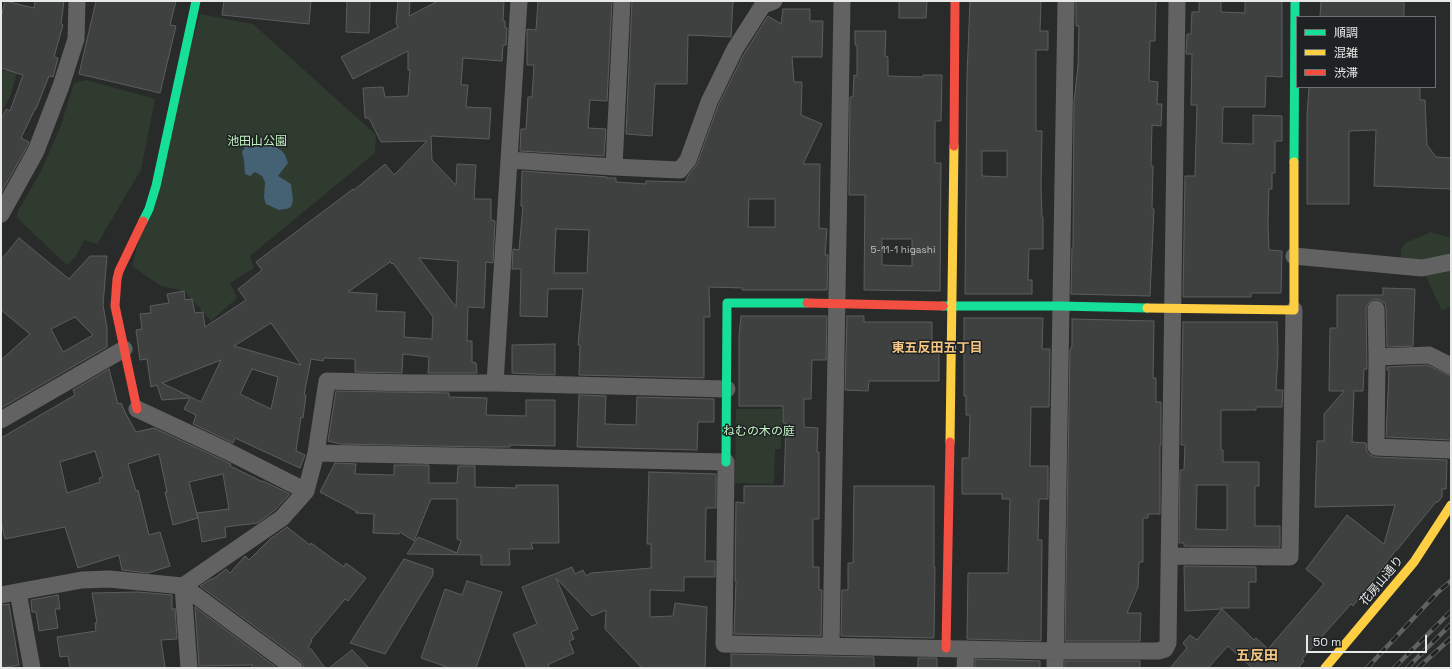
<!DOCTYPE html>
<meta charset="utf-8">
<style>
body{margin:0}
#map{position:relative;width:1452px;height:669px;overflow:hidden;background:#292b2b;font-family:"Space Grotesk","Noto Sans JP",sans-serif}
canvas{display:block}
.frame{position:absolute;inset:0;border:2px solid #e7e9e9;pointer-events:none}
.legend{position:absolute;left:1296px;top:16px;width:140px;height:72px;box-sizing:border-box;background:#1e2222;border:1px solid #6e7272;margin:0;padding:5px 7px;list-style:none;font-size:12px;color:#e7e9e9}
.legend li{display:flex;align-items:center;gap:8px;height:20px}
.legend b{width:20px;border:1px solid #6e7272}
.scale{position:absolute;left:1306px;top:635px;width:121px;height:18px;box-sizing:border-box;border:2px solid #e7e9e9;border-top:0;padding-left:5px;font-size:12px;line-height:14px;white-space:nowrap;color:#e7e9e9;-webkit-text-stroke:3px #1e2222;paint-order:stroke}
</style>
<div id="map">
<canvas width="1452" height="669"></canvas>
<div class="frame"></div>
<ul class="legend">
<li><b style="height:5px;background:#16e098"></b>順調</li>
<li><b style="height:5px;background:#ffcf43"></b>混雑</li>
<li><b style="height:5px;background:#f24e42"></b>渋滞</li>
</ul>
<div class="scale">50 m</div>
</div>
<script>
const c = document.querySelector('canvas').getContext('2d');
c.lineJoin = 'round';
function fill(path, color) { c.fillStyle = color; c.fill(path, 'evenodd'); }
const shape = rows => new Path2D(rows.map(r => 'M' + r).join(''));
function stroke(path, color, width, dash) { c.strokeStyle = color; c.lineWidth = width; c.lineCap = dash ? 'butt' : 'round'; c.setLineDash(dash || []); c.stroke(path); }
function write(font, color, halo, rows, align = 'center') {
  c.font = font + ' "Space Grotesk","Noto Sans JP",sans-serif'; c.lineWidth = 3; c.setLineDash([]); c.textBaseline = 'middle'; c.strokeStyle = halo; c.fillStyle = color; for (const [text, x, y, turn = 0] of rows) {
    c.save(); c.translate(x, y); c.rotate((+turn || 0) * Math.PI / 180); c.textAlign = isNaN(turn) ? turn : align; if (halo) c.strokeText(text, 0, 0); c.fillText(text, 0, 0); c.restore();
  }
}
const green = shape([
 [200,14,253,24,376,135,375,153,250,256,254,268,230,283,237,298,211,321,184,291,161,286,132,266],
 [16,31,28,34,11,94,1,115,1,70,5,71],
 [86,80,155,99,141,170,97,244,84,240,76,257,67,265,17,218,18,211,41,171,60,128,74,83],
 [1431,232,1451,238,1451,259,1401,264,1401,250,1405,243],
 [1451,265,1451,306,1442,311,1423,270],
 [736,409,782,409,781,449,775,449,774,484,735,483]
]);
const water = shape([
 [261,143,268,144,276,147,282,151,285,155,288,163,278,176,291,184,293,200,291,207,286,209,279,210,266,204,264,198,265,182,262,176,255,172,250,176,245,174,244,160,242,152,246,145]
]);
const building = shape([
 [5,1,34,8,35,1,64,1,61,24,63,25,54,57,58,58,53,77,49,76,36,109,35,109,21,138,29,142,27,147,1,193,1,119,6,109,10,111,23,75,1,68,1,18,5,1],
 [96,1,176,1,170,25,176,26,160,93,79,74,96,1],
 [224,1,311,1,309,24,222,15,224,1],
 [347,1,370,1,369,33,346,32,347,1],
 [398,1,410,1,409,16,438,1,504,1,503,21,505,21,505,28,507,28,506,45,503,45,502,61,463,58,461,85,468,85,466,107,491,108,489,139,431,136,432,160,456,185,457,164,476,165,474,199,491,199,491,220,495,221,493,263,486,262,484,308,468,307,467,341,472,341,472,362,476,363,477,373,428,373,429,357,403,354,402,373,355,372,355,359,324,358,323,361,311,359,304,395,306,395,303,418,301,417,296,451,305,455,300,468,235,438,233,443,193,424,196,415,184,409,190,398,162,400,157,385,151,387,147,359,140,360,136,330,142,329,140,314,151,313,150,306,169,303,167,294,184,291,185,300,192,299,195,313,203,312,205,327,246,300,238,289,262,270,256,262,353,189,354,190,385,164,394,175,427,141,381,142,369,118,365,118,363,88,383,87,385,97,408,96,410,70,408,70,408,51,353,79,341,57,398,27,396,23,398,1],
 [419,258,458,261,456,307,419,258],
 [390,262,392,264,393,263,433,317,432,339,404,337,405,312,376,311,377,294,348,292,390,262],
 [271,323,301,365,234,346,271,323],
 [221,360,201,402,162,383,221,360],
 [252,369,278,377,271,409,240,394,252,369],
 [538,1,612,1,607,101,590,100,588,128,606,129,604,156,520,151,521,129,526,129,528,97,532,97,534,65,527,65,527,29,536,30,538,1],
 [632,1,733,1,731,37,688,35,687,84,655,84,652,136,626,134,632,1],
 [899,1,927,1,926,18,899,18,899,1],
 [970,1,1041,1,1040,31,1048,31,1048,50,1036,50,1036,131,1042,131,1041,186,1042,217,1043,217,1043,249,1029,249,1028,280,1032,280,1032,294,965,294,967,76,970,1],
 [982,151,1007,151,1007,177,982,176,982,151],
 [1076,1,1156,1,1155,41,1150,41,1149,81,1158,82,1157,104,1162,104,1161,126,1152,125,1151,166,1153,166,1152,209,1154,209,1150,296,1071,294,1072,248,1073,248,1074,102,1078,66,1079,26,1076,26,1076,1],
 [1199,1,1221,1,1221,12,1245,13,1245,1,1282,1,1282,77,1266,76,1265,107,1223,107,1222,143,1253,144,1253,115,1282,116,1282,141,1275,141,1275,173,1272,173,1272,189,1269,189,1268,223,1269,250,1282,251,1281,293,1251,293,1251,297,1183,297,1185,176,1195,176,1197,105,1191,105,1192,54,1186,54,1187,34,1191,34,1192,12,1199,12,1199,1],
 [1321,1,1404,1,1404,17,1320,17,1321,1],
 [783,9,810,9,810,21,823,21,822,57,792,57,794,82,802,82,801,115,822,124,803,164,820,164,819,228,827,229,825,255,828,255,827,290,742,290,743,288,709,287,710,317,704,317,704,378,579,375,580,345,578,345,583,289,548,289,547,317,520,316,521,269,512,269,513,249,519,250,523,206,521,206,522,171,607,177,607,178,616,178,616,182,646,184,646,181,685,182,688,176,697,164,718,106,744,54,768,16,781,24,783,9],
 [749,199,775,199,775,227,748,227,749,199],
 [556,229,589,230,587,273,554,273,556,229],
 [855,31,886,31,885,56,888,57,888,76,923,77,923,75,942,75,941,121,935,121,935,163,941,163,940,291,864,290,865,195,849,195,850,97,853,97,854,75,857,76,857,45,855,45,855,31],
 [882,239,912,239,912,266,882,265,882,239],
 [1309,87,1420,87,1420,100,1425,100,1427,145,1436,157,1451,158,1451,189,1374,186,1376,130,1349,131,1349,204,1307,204,1307,116,1309,87],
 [19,238,69,279,90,256,107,256,103,305,107,328,107,347,1,408,1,360,30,334,1,310,1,260,19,238],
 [75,317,93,335,63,352,51,329,75,317],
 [1383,288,1415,289,1413,346,1387,347,1386,309,1385,304,1380,300,1375,299,1371,301,1367,305,1366,309,1367,369,1364,369,1363,391,1354,391,1352,442,1366,443,1367,452,1370,455,1375,457,1447,460,1446,489,1442,489,1442,497,1438,502,1436,502,1397,550,1396,550,1353,606,1351,604,1302,659,1304,661,1298,668,1252,668,1228,646,1208,668,1170,668,1187,648,1183,643,1190,635,1197,640,1222,609,1185,611,1184,566,1256,567,1256,582,1249,582,1249,608,1221,608,1254,640,1256,638,1268,649,1324,584,1306,569,1347,515,1384,544,1395,505,1315,507,1317,441,1324,441,1324,414,1344,391,1329,391,1330,328,1337,328,1337,295,1383,295,1383,288],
 [741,316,827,316,826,360,812,360,811,399,804,399,804,427,818,428,817,452,819,452,819,519,813,519,813,567,819,567,819,590,822,590,821,636,734,634,736,581,735,581,736,502,744,503,744,486,784,486,786,423,783,423,783,406,739,406,739,336,741,316],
 [847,316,864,316,864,322,932,322,932,347,939,347,939,381,869,381,868,391,845,390,847,316],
 [964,318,1043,318,1042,349,1050,349,1049,407,1031,407,1030,466,1048,466,1048,499,1039,499,1038,540,1042,540,1041,641,967,639,968,573,1008,573,1010,499,1002,499,1002,494,962,494,962,458,969,458,970,415,966,415,966,396,964,396,964,318],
 [1072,319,1154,321,1153,378,1156,378,1156,402,1161,402,1161,445,1160,445,1160,514,1148,514,1148,518,1143,518,1143,562,1139,562,1138,587,1127,613,1141,613,1140,641,1065,641,1070,349,1071,349,1072,345,1072,319],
 [1183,322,1277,322,1278,353,1276,390,1283,390,1282,407,1256,407,1256,410,1221,410,1221,450,1223,450,1223,462,1259,462,1259,486,1255,486,1255,526,1280,526,1280,547,1184,546,1184,543,1179,543,1180,470,1184,470,1185,445,1181,445,1183,322],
 [1197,485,1227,485,1227,530,1196,529,1197,485],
 [555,344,555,375,512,373,512,345,555,344],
 [1427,365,1451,376,1451,440,1386,437,1389,370,1387,370,1387,367,1427,365],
 [109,369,118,404,121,403,125,412,136,432,154,428,223,460,231,464,230,466,263,482,263,481,290,494,275,510,258,523,225,527,226,537,202,542,198,518,173,525,165,492,167,492,159,454,128,464,136,491,138,490,149,535,160,532,170,566,148,573,122,570,119,555,78,568,65,527,5,539,1,521,1,438,75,395,73,390,109,369],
 [95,451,103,477,99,478,100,482,67,493,60,462,95,451],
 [223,474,229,509,197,513,198,518,189,482,223,474],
 [336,391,449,393,449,397,487,398,486,415,526,416,526,400,555,400,555,446,510,445,510,447,484,447,341,444,328,441,336,391],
 [579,395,606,396,605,424,636,425,637,397,714,399,714,422,698,422,697,450,577,447,579,395],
 [335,463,356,464,355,474,394,475,394,465,429,465,429,483,457,483,458,466,475,466,475,487,516,488,516,485,558,485,559,543,531,543,533,549,509,549,510,565,481,565,481,555,407,554,418,537,457,553,461,541,457,539,457,499,431,499,414,541,400,532,399,534,373,533,374,514,356,513,356,511,320,492,335,463],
 [649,472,716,474,716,508,706,508,705,561,715,561,715,577,684,577,684,591,650,590,650,617,673,616,675,603,707,607,705,668,642,668,605,629,606,610,592,616,556,578,578,629,571,632,574,639,569,641,574,653,549,664,548,668,527,668,513,634,537,624,522,587,572,567,575,574,583,570,586,576,591,573,651,568,651,544,647,544,649,472],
 [854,486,934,486,934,567,935,567,934,638,841,636,842,590,848,590,848,563,853,563,854,486],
 [287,527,310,545,311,543,344,567,346,563,366,578,348,601,345,599,311,640,312,641,308,647,312,650,325,668,304,668,303,664,300,660,200,586,211,579,213,579,226,569,230,573,245,556,249,560,270,539,287,527],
 [404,559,433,569,433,575,385,654,350,643,404,559],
 [467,581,502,592,476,668,450,668,421,658,445,589,462,595,467,581],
 [138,592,172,595,172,610,175,608,177,639,161,640,165,667,156,668,70,668,68,656,60,657,57,637,96,631,95,623,97,623,92,593,138,592],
 [58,595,60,609,55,609,58,628,39,631,36,612,32,612,31,600,58,595],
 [9,604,19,665,1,668,1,605,9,604],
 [195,607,277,668,251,668,253,665,199,666,195,607],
 [352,650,369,668,329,668,352,650],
 [731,654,874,657,874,668,731,668,731,654],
 [918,658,937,658,937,668,918,668,918,658],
 [975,659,1040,661,1040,668,975,668,975,659],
 [1065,661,1140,661,1140,668,1065,668,1065,661]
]);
const street = shape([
 [509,160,614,167,680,170,688,160,709,102,735,49,763,5,774,1],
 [614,167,622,1],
 [1,214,36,151,61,86,76,39,77,1],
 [1294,256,1422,268,1451,262],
 [1376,309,1377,357],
 [1451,366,1429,355,1377,357,1376,447,1451,450],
 [495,383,519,1],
 [137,409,227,451,306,491],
 [1,420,124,349],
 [316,453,726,462,724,644,1056,651,1158,651,1165,649,1168,643,1177,1],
 [1169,556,1290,557,1294,310],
 [183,586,282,518,306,491,316,453,327,381,411,383,495,383,727,389],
 [183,586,189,668],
 [18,592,32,668],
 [1,595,82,580,109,579,183,586,294,668],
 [831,646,842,1],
 [965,668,966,649],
 [1055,668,1066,1]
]);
const fast = shape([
 [1294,162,1295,1],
 [143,221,149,209,156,186,196,1],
 [943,306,1060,306,1147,308],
 [726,462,727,303,807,303]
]);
const slow = shape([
 [1147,308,1294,310,1294,162],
 [950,442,954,146],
 [1325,668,1414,562,1451,505]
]);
const jam = shape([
 [954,146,955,1],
 [807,303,943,306],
 [137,409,115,306,117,279,119,271,143,221],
 [946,648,950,442]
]);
const rail = shape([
 [1367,668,1438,592,1451,581],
 [1394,668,1451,611],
 [1407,668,1451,624],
 [1418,668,1451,638]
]);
const numberNames = [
 ["5-11-1 higashi",903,250]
];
const parkNames = [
 ["池田山公園",257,142],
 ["ねむの木の庭",759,432]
];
const streetNames = [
 ["花房山通り",1382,581,-50]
];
const neighbourhoodNames = [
 ["東五反田五丁目",937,348]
];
const quarterNames = [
 ["五反田",1257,656]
];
fill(green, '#2e3b2e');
fill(water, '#446274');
fill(building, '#3f4141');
stroke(building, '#5c5e5e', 1);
stroke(street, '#626262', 17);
stroke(fast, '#16e098', 9);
stroke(slow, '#ffcf43', 9);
stroke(jam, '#f24e42', 9);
stroke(rail, '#606161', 4.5);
stroke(rail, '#1e2222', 3, [9]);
write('10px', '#bdbfbf', null, numberNames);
write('12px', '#c3f2c3', '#1e2222', parkNames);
write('12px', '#e7e9e9', '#1e2222', streetNames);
write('bold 13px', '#f5c582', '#1e2222', neighbourhoodNames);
write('bold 14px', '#f5c582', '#1e2222', quarterNames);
</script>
